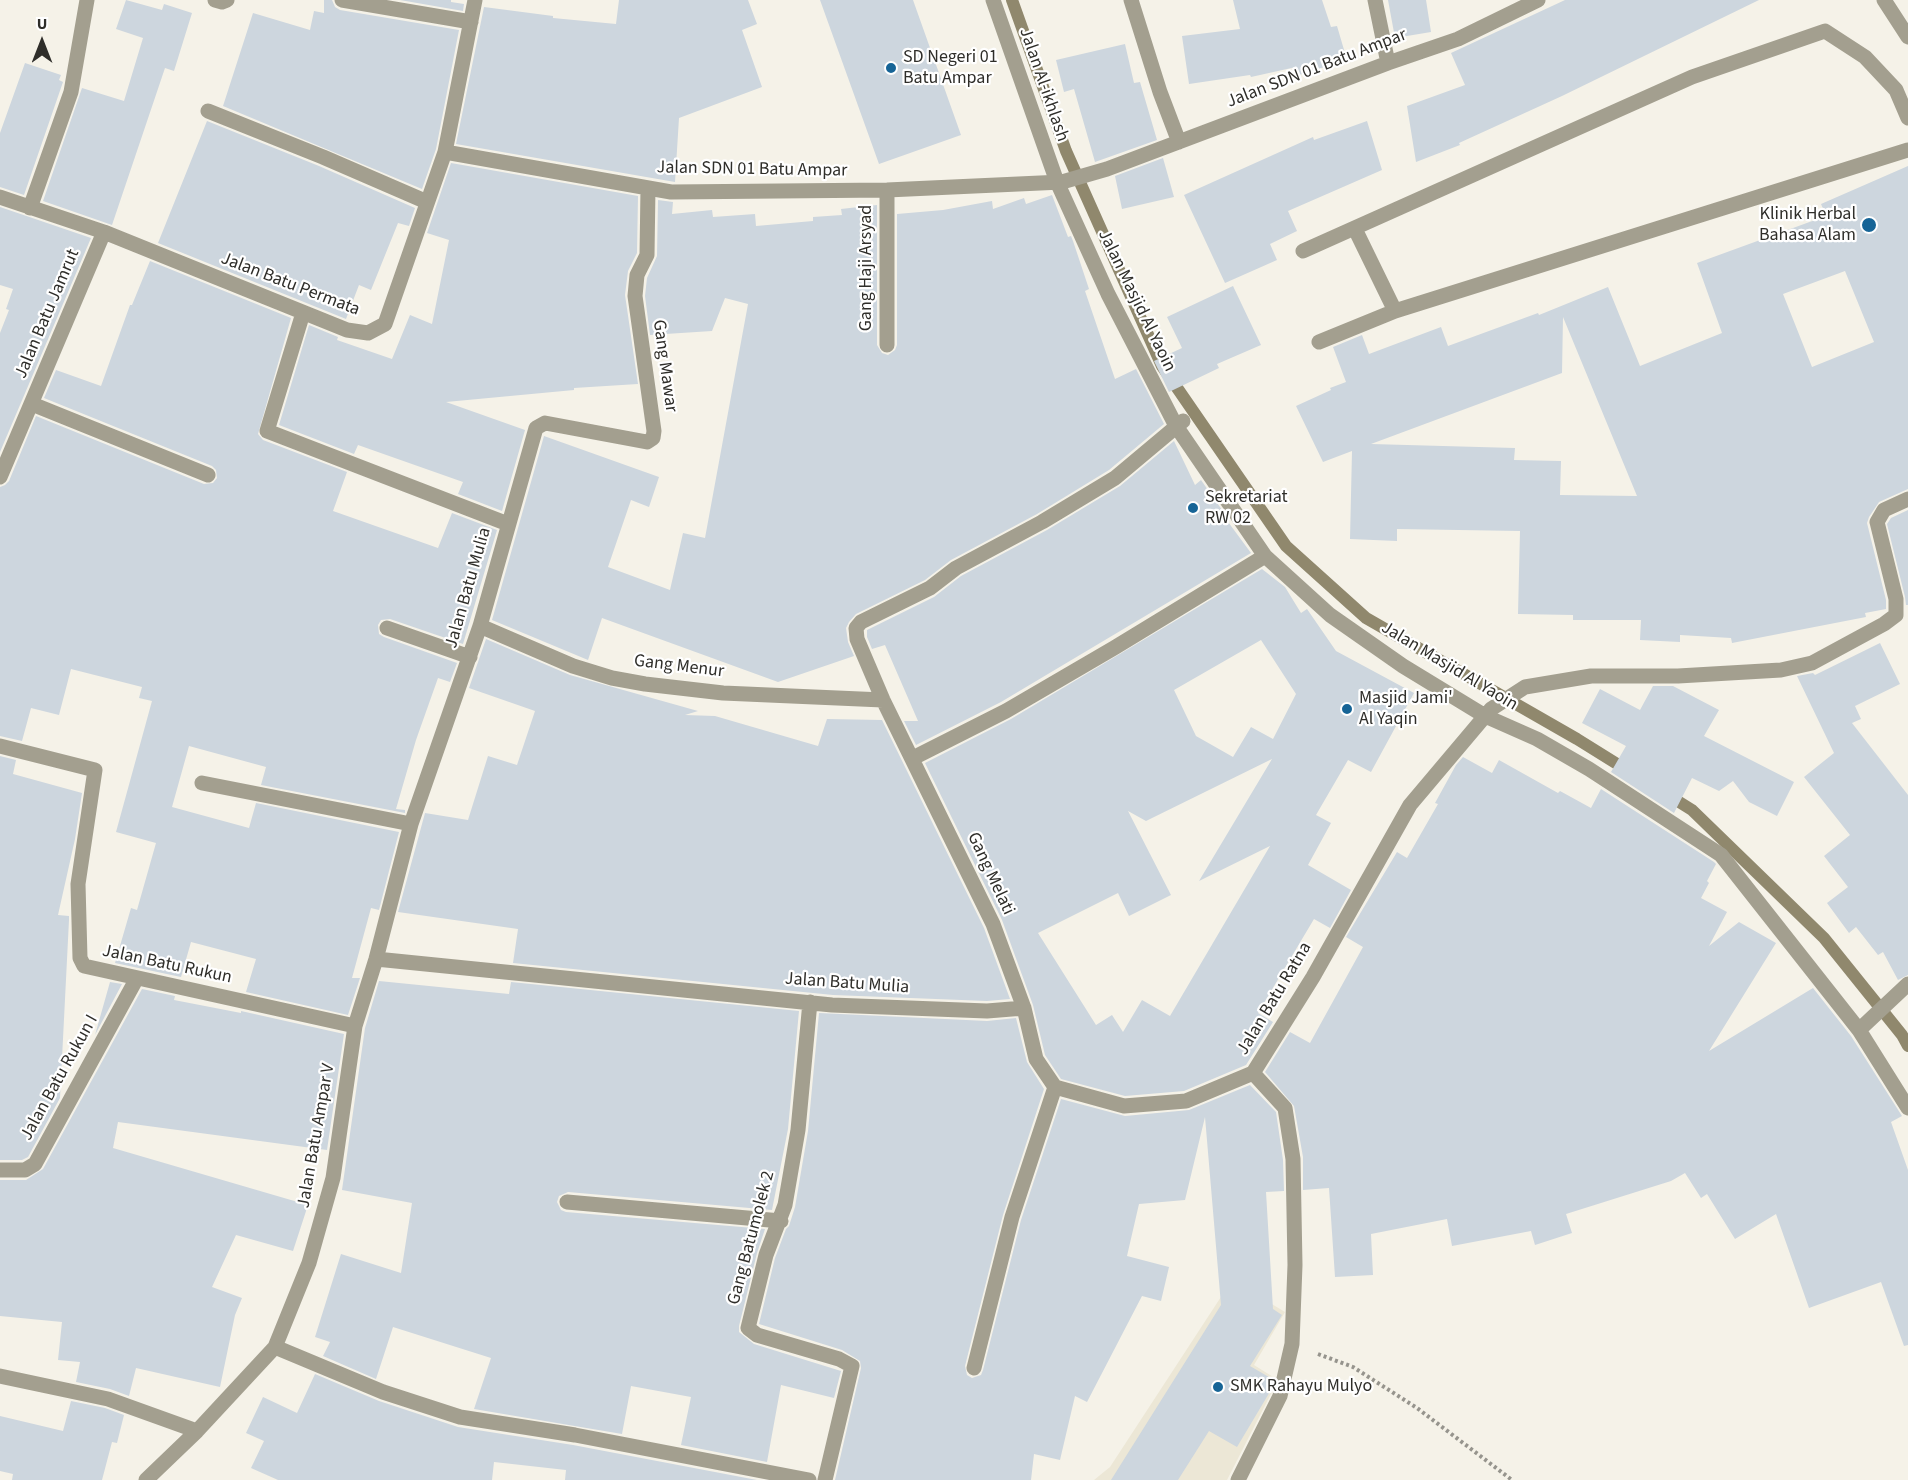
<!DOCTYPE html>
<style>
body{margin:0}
#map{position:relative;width:1908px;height:1480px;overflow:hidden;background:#f5f2e8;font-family:"Source Sans 3",sans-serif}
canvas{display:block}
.north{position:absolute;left:12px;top:12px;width:60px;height:60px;-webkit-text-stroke:4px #fff;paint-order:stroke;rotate:0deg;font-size:16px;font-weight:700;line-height:24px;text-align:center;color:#2f2e2a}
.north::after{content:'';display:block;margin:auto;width:21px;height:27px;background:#2f2e2a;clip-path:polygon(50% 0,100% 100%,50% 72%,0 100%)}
</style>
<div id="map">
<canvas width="1908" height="1480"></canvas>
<div class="north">U</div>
</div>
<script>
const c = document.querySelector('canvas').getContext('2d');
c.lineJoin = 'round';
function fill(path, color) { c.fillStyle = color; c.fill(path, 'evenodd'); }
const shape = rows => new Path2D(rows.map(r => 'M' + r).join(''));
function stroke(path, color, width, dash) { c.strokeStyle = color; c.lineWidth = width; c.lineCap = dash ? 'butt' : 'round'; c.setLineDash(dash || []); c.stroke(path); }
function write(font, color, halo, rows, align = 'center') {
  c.font = font + ' "Source Sans 3",sans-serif'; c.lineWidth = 4.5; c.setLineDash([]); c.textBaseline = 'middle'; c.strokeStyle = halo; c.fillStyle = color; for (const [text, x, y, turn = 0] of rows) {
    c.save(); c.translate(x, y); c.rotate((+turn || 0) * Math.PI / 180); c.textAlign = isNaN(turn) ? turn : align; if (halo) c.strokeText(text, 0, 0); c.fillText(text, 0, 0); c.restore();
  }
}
const built = shape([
 [1232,1280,1285,1312,1254,1365,1278,1380,1227,1480,1094,1480,1110,1467]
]);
const stream = shape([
 [1012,0,1066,151,1162,366,1286,546,1366,618,1577,739,1630,772],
 [1668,795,1692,810,1824,938,1902,1035,1908,1046]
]);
const building = shape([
 [126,0,162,10,164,4,192,13,174,71,165,68,112,225,43,201,82,88,124,101,143,38,116,29],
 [324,0,332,0,335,7,340,10,459,30,436,149,422,189,223,106,253,13,310,30,314,11,324,13],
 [400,0,451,0,451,2,464,4,463,11],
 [619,0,748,0,757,24,742,30,762,87,679,118,675,182,456,144,484,7,553,16,553,18,616,24],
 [820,0,913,0,961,135,879,164],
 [1233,0,1322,0,1331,27,1337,26,1347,60,1299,75,1296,67,1251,77,1250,75,1189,84,1182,36,1240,29],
 [1388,0,1426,0,1431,32,1395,38],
 [1565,0,1759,0,1562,96,1459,143,1460,145,1416,162,1407,106,1465,85,1451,53],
 [1125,44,1134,83,1140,82,1157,140,1095,162,1074,89,1064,92,1056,60],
 [25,63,61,75,59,80,63,82,24,195,0,187,0,133],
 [207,121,319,166,415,208,409,226,398,223,371,290,359,285,346,319,158,243],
 [1367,121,1382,170,1288,211,1297,231,1270,244,1277,260,1225,283,1184,195,1313,137,1314,140],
 [1163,158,1174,197,1122,209,1115,176],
 [451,163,638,196,637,253,628,271,625,295,638,384,574,388,574,390,446,402,525,430,502,511,458,494,463,482,358,445,354,454,279,425,309,325,338,337,337,340,392,359,410,315,432,324,449,240,427,233],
 [1908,166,1908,489,1879,502,1869,517,1867,523,1886,600,1886,609,1865,613,1866,617,1732,643,1731,638,1680,635,1680,642,1640,640,1641,620,1573,620,1573,615,1518,614,1520,531,1397,529,1397,541,1350,539,1352,451,1323,462,1296,406,1331,390,1330,388,1346,382,1333,347,1362,335,1369,354,1441,327,1448,346,1538,313,1539,315,1608,287,1640,366,1722,333,1697,263,1826,216,1821,204],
 [1845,271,1874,342,1812,367,1783,294],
 [1563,317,1637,496,1560,495,1561,461,1514,460,1515,448,1371,444,1562,373],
 [1052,195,1068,237,1071,236,1073,241,1089,289,1085,291,1115,379,1136,369,1164,424,1109,470,1037,514,951,560,925,580,856,614,849,622,846,628,848,642,854,656,778,682,602,618,588,660,492,620,544,436,659,477,649,507,631,500,608,567,670,590,683,533,705,538,748,304,725,298,712,331,650,335,645,296,647,278,657,256,658,200,673,202,672,214,712,210,713,217,755,214,756,226,813,221,813,217,842,215,841,209,877,205,877,345,882,353,888,355,895,350,897,345,897,214,943,210,992,201,993,209,1024,198,1026,204],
 [0,207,91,238,0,452,0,333,9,310,6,309,13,289,0,285],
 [150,261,291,318,258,434,263,440,347,472,333,511,438,548,452,513,497,530,463,644,390,619,381,620,378,625,379,634,384,637,457,663,450,682,438,678,416,740,396,809,405,810,405,813,261,785,266,767,189,746,172,807,249,828,256,803,399,832,379,910,371,908,352,978,360,978,348,1015,246,992,256,959,191,942,181,977,115,963,131,908,137,910,156,843,116,832,152,701,139,698,142,687,71,669,59,715,31,708,22,741,0,736,0,487,5,485,9,481,36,416,204,484,213,483,217,478,216,470,212,466,44,398,56,370,101,386,130,305,132,305],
 [1233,286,1261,345,1217,364,1219,368,1169,392,1154,361,1182,348,1167,317],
 [1174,441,1195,485,1201,480,1222,510,1220,511,1251,553,1001,702,916,745,904,721,918,721,885,645,872,649,867,637,867,630,934,597,961,576,1047,530,1120,486],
 [1908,510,1908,605,1906,605,1905,597,1887,524,1891,518],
 [1262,569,1285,587,1301,613,1307,609,1336,651,1414,693,1371,772,1348,760,1316,815,1331,823,1308,865,1351,890,1330,928,1314,919,1258,1013,1273,1022,1246,1065,1184,1091,1125,1096,1061,1079,1045,1055,1033,1005,1002,920,925,763,1011,719],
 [1261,640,1296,694,1273,739,1251,727,1233,757,1196,736,1174,690],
 [1272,759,1199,881,1270,846,1170,1016,1142,1000,1123,1032,1112,1015,1096,1025,1038,933,1118,893,1129,916,1171,895,1128,811,1146,821],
 [486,639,570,675,698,711,685,715,715,716,818,746,827,719,882,720,984,928,1010,999,987,1001,833,995,513,963,518,929,398,912,425,813,468,820,488,756,517,765,535,711,469,688],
 [1880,643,1900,684,1855,706,1861,719,1852,723,1908,795,1908,975,1898,980,1883,952,1878,955,1856,927,1849,933,1827,903,1848,887,1824,856,1850,835,1804,777,1834,753,1797,676,1813,673,1815,675],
 [1653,686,1673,686,1719,710,1704,736,1794,782,1777,816,1749,802,1733,781,1719,791,1692,778,1674,813,1611,772,1626,746,1582,723,1600,689,1640,710],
 [0,756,16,760,13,774,82,793,75,839,58,915,69,916,69,920,60,1098,28,1157,22,1160,0,1160],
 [1463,757,1492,773,1499,760,1558,793,1560,791,1591,808,1601,789,1714,862,1716,864,1707,881,1709,883,1701,898,1727,912,1709,946,1739,922,1776,943,1709,1051,1813,988,1851,1036,1902,1116,1891,1122,1908,1170,1908,1345,1904,1346,1881,1282,1809,1308,1776,1214,1735,1239,1707,1194,1701,1198,1685,1173,1671,1181,1566,1214,1572,1233,1535,1245,1531,1231,1452,1246,1447,1219,1371,1234,1373,1275,1335,1277,1329,1188,1303,1190,1303,1157,1294,1106,1265,1072,1290,1032,1310,1043,1363,947,1346,937,1397,852,1407,858,1438,804,1435,803,1456,765],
 [379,981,509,994,511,982,799,1011,788,1129,772,1210,568,1192,559,1196,557,1202,561,1210,566,1212,765,1229,757,1253,739,1326,739,1332,754,1344,841,1371,834,1398,781,1385,767,1462,681,1445,691,1397,631,1386,622,1434,474,1409,491,1358,393,1327,376,1379,323,1356,330,1342,315,1337,341,1254,401,1273,412,1203,342,1190,365,1028],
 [110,982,122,984,95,1035],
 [142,989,175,996,174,1000,241,1013,241,1011,344,1034,327,1150,118,1122,113,1148,308,1205,293,1251,236,1235,212,1287,242,1298,235,1315,220,1387,136,1368,129,1396,110,1389,76,1382,80,1362,58,1360,62,1322,0,1316,0,1180,26,1180,43,1169],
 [819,1013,987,1021,1016,1018,1027,1062,1044,1089,1003,1215,965,1366,967,1375,972,1378,981,1375,983,1370,1021,1220,1061,1099,1125,1116,1189,1110,1250,1085,1276,1112,1283,1160,1284,1191,1266,1192,1273,1309,1282,1315,1250,1366,1274,1380,1271,1390,1237,1447,1209,1431,1178,1480,1111,1480,1221,1305,1205,1117,1185,1200,1139,1204,1127,1256,1169,1267,1161,1301,1142,1296,1087,1402,1075,1396,1060,1460,1034,1454,1031,1480,835,1480,861,1368,860,1361,842,1350,759,1324,775,1258,786,1229,789,1226,795,1207,808,1131],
 [315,1374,379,1401,458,1427,573,1445,757,1480,565,1480,566,1470,494,1462,492,1480,278,1480,251,1468,264,1441,246,1433,263,1397,297,1413],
 [71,1401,105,1408,124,1415,117,1443,112,1442,102,1480,12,1480,13,1474,0,1471,0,1416,63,1431]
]);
const path = shape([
 [1318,1354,1353,1367,1417,1408,1512,1480]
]);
const minor = shape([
 [215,0,222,2,227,0],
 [342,0,471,22],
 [993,0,1057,182,1108,294,1176,426,1265,556,1330,615,1403,666,1485,716,1537,739,1589,769,1721,855,1859,1030,1908,1108],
 [1131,0,1160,92,1179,142],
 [1375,0,1388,63],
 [1884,0,1908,37],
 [208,111,323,157,427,202],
 [445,152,671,192,887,190,1062,182,1107,169,1388,63,1458,39,1538,0],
 [887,190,887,345],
 [0,197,104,232,347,330,368,333,385,324,445,152,475,0],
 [30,208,71,92,87,0],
 [1355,229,1395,311],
 [1303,251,1692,77,1825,31,1865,57,1896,90,1908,118],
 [303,313,267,431,508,524],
 [1319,342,1395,311,1908,150],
 [32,404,208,475],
 [1183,421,1115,478,1042,522,956,568,930,588,861,622,856,628,857,639,883,700,993,924,1024,1008,1036,1059,1055,1087,1124,1106,1186,1101,1253,1073],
 [0,477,104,232],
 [480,626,573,666,612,678,645,684,723,693,883,700],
 [387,628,470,657],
 [0,746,95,770,78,884,80,958,84,966,355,1026],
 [913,758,1006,711,1114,648,1265,556],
 [202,783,411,824],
 [376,959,832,1005,987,1011,1024,1008],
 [810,1002,798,1130,785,1205,766,1255,748,1328,757,1335,839,1359,852,1366,825,1480],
 [1859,1030,1908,984],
 [1253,1073,1313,977,1410,805,1491,709,1525,687,1591,676,1678,676,1781,670,1812,663,1884,624,1896,615,1896,599,1877,522,1884,510,1908,499],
 [0,1170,25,1170,35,1164,137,978],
 [567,1202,781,1221],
 [275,1347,383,1392,460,1417,575,1435,809,1480],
 [974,1368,1012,1217,1055,1087],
 [0,1376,108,1399,197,1431],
 [146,1480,197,1431,275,1347,309,1263,333,1178,355,1026,376,959,411,824,480,626,536,428,545,423,647,442,653,438,654,431,635,296,637,275,647,255,648,188],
 [1238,1480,1280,1396,1292,1344,1295,1265,1293,1159,1285,1108,1253,1073]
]);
const markers = [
 [891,68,6,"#166496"],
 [1869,225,8,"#166496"],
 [1193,508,6,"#166496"],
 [1347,709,6,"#166496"],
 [1218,1387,6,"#166496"]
];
const poiNames = [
 ["SD Negeri 01",903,58],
 ["Batu Ampar",903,79],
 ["Klinik Herbal",1856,215,"right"],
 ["Bahasa Alam",1856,236,"right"],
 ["Sekretariat",1205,498],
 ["RW 02",1205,519],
 ["Masjid Jami'",1359,699],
 ["Al Yaqin",1359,720],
 ["SMK Rahayu Mulyo",1230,1387]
];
const streetNames = [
 ["Jalan SDN 01 Batu Ampar",1317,69,-21],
 ["Jalan Al-ikhlash",1043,85,71],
 ["Jalan SDN 01 Batu Ampar",752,170,1],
 ["Gang Haji Arsyad",867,268,-90],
 ["Jalan Batu Permata",290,285,21],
 ["Jalan Masjid Al Yaoin",1136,301,64],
 ["Jalan Batu Jamrut",48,314,-67],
 ["Gang Mawar",664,366,82],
 ["Jalan Batu Mulia",469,588,-74],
 ["Gang Menur",679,667,7],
 ["Jalan Masjid Al Yaoin",1449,667,31],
 ["Gang Melati",990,874,65],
 ["Jalan Batu Rukun",167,965,12],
 ["Jalan Batu Mulia",847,984,4],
 ["Jalan Batu Ratna",1275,999,-59],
 ["Jalan Batu Rukun I",60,1078,-61],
 ["Jalan Batu Ampar V",317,1136,-80],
 ["Gang Batumolek 2",752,1238,-75]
];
fill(built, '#ece7d6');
stroke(stream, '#90886d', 12);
fill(building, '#cdd6de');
stroke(path, '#96948d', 4, [3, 3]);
stroke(minor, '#a39f8f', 15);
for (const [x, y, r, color] of markers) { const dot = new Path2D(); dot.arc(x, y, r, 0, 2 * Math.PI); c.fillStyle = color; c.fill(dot); stroke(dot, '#fff', 2); }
write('18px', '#2f2e2a', '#fff', poiNames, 'left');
write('18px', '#2f2e2a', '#fff', streetNames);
</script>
